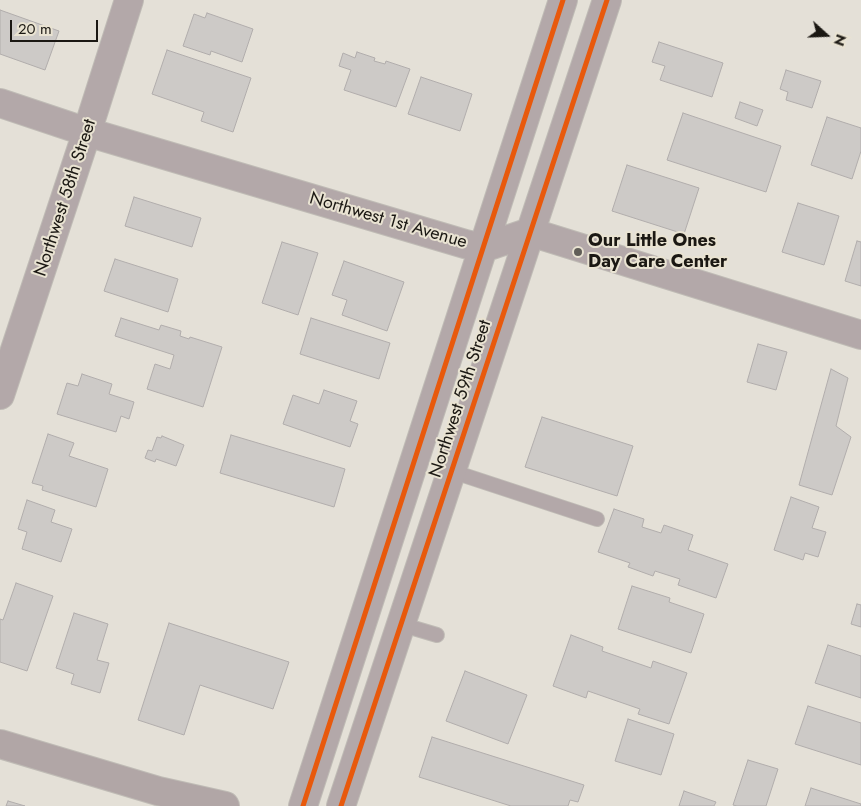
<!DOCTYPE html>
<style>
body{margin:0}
#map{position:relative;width:861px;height:806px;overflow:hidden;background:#e4e0d7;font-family:Jost,sans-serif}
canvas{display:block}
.north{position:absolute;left:801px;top:10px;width:50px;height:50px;-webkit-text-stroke:4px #e9e3d2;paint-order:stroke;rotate:110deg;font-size:14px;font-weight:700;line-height:20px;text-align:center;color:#1b1813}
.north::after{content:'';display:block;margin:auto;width:18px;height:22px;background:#1b1813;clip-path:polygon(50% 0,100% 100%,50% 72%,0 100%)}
.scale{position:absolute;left:10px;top:20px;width:88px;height:22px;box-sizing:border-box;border:2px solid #1b1813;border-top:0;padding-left:6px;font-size:15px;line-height:18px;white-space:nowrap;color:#1b1813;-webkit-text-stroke:4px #e9e3d2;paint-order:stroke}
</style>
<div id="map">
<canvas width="861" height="806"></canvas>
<div class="north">N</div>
<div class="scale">20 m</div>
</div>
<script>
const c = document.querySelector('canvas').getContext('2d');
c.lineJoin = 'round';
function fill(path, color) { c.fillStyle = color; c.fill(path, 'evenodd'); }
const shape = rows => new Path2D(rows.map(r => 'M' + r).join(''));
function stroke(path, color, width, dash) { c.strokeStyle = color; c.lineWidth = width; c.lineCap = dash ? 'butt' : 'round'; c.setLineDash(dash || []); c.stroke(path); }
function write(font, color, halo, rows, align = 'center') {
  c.font = font + ' Jost,sans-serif'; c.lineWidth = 4; c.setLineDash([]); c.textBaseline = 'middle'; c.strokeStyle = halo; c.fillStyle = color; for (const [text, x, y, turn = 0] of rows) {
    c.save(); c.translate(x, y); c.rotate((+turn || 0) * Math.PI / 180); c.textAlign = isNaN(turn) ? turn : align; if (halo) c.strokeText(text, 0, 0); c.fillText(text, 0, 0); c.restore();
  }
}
const building = shape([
 [0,10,59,31,45,70,0,54,0,10],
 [207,13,253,29,242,62,211,51,210,55,183,46,194,14,205,18,207,13],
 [659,42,723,63,712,97,660,80,665,66,652,62,659,42],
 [167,50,251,78,233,132,201,121,204,112,152,94,167,50],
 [357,52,375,58,374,61,385,64,386,61,410,69,396,107,344,90,351,70,339,66,343,53,355,58,357,52],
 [786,70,821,81,812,108,786,100,788,92,780,89,786,70],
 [421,77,472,94,460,131,408,114,421,77],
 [740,102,763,110,757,126,735,118,740,102],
 [683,113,781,146,766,192,667,160,683,113],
 [827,117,861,128,861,151,852,179,811,165,827,117],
 [627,165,699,188,684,234,612,211,627,165],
 [134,197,201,218,192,247,125,226,134,197],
 [798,203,839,216,824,265,782,252,798,203],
 [857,241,861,242,861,286,845,281,857,241],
 [282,242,318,253,298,315,262,303,282,242],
 [115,259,178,279,168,312,104,291,115,259],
 [344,261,404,282,387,331,342,315,347,300,332,295,344,261],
 [121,318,159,330,161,325,181,331,180,336,189,339,190,337,222,347,203,407,147,389,155,364,170,369,174,355,115,336,121,318],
 [311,318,390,343,379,379,300,354,311,318],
 [758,344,787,352,776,390,747,382,758,344],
 [831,369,848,378,836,426,851,437,832,495,799,485,831,369],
 [82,374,112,384,109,394,134,402,129,419,121,416,116,432,57,414,67,383,78,386,82,374],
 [324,390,357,401,350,421,358,424,350,447,283,424,293,395,319,404,324,390],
 [542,417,633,446,617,496,525,467,542,417],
 [48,434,74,443,69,456,108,469,96,507,42,490,43,486,32,483,48,434],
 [231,435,345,469,334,507,220,473,231,435],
 [162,436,184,445,176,466,156,459,155,462,145,458,148,450,152,451,157,437,161,438,162,436],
 [791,497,819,507,812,528,826,532,818,557,805,553,803,560,774,550,791,497],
 [27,500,55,510,51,522,72,529,61,562,22,549,27,532,18,529,27,500],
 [614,509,644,519,642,527,661,533,664,525,693,535,688,550,728,564,716,598,678,585,680,579,655,571,653,576,628,567,630,563,598,552,614,509],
 [16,583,53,596,27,671,0,662,0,619,3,620,16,583],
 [632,586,670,598,669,602,704,614,691,653,618,629,632,586],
 [857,604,861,605,861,627,851,624,857,604],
 [74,613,108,624,97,660,109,663,100,693,71,684,74,674,56,668,74,613],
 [169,623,289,662,273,709,200,685,184,735,138,720,169,623],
 [571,635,603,647,602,651,651,668,653,661,687,673,669,724,638,714,640,709,588,691,586,698,553,686,571,635],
 [828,645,861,656,861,698,815,683,828,645],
 [465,671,527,695,508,744,446,721,465,671],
 [808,706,861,723,861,765,795,744,808,706],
 [628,719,674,734,661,775,615,761,628,719],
 [432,737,584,785,578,802,570,800,568,806,511,806,419,777,432,737],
 [748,760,778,769,766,806,737,806,733,805,748,760],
 [811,788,861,804,861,806,805,806,811,788],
 [684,791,716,802,714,806,679,806,684,791],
 [8,801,25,806,6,806,8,801]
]);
const lane = shape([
 [451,471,597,519],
 [400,624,437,635]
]);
const street = shape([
 [0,103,87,132,465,244,483,248,530,232,861,335],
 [0,395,87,132,129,0],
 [303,806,563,0],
 [341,806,607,0]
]);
const secondary = shape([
 [0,744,158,791,225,806]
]);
const cycleway = shape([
 [303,806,563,0],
 [341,806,607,0]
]);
const markers = [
 [578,252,5,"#615e58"]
];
const streetNames = [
 ["Northwest 58th Street",66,198,-72],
 ["Northwest 1st Avenue",388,221,16],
 ["Northwest 59th Street",461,399,-72]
];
const poiNames = [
 ["Our Little Ones",588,242],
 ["Day Care Center",588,263]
];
fill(building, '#cdcac7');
stroke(building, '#b1adac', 1);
stroke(lane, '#bfbbb5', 16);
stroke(street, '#bfbbb5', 30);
stroke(secondary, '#bfbbb5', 30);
stroke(lane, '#b3a8a9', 14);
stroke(street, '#b3a8a9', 28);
stroke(secondary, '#b1a6a6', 28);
stroke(cycleway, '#e8590c', 5);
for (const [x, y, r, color] of markers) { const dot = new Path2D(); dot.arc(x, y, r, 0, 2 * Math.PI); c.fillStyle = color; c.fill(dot); stroke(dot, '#e9e3d2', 2); }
write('18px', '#1b1813', '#e9e3d2', streetNames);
write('bold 18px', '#1b1813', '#e9e3d2', poiNames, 'left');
</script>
